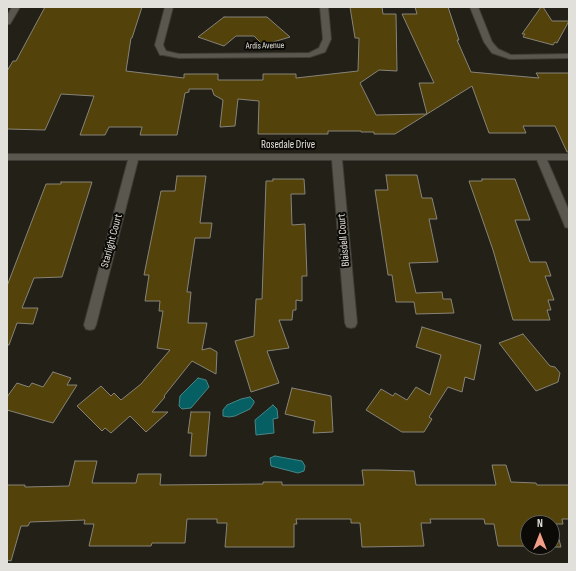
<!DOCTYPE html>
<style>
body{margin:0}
#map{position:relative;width:576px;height:571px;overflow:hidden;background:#232017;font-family:"Sofia Sans Condensed",sans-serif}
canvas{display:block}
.frame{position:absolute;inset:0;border:8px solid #e2e0da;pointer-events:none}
.north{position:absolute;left:520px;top:515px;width:40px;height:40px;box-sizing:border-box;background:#0b0a06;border:1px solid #61605b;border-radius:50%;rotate:0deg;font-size:11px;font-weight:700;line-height:16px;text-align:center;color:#e2e0da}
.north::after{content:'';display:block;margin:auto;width:14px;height:18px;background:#f49e89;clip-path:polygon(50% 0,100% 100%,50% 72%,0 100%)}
</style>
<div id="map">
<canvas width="576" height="571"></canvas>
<div class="frame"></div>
<div class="north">N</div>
</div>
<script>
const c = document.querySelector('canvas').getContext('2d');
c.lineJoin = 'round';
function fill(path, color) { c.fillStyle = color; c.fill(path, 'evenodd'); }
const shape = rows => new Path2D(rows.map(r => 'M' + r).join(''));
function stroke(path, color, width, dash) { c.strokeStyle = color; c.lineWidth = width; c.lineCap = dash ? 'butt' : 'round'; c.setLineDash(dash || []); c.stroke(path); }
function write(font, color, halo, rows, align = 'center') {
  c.font = font + ' "Sofia Sans Condensed",sans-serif'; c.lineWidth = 4; c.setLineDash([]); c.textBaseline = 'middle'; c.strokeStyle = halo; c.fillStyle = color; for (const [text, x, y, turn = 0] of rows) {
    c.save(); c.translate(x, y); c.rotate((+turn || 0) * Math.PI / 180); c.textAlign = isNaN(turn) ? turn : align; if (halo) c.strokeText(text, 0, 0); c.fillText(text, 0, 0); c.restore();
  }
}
const water = shape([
 [198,378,206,380,209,387,191,408,182,409,179,406,180,396,198,378],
 [250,397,254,401,254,403,250,409,235,416,229,417,223,416,223,410,227,405,241,399,250,397],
 [273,405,277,409,278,418,273,419,274,433,256,435,255,420,273,405],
 [275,456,302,461,305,466,304,471,298,473,271,466,270,458,275,456]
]);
const building = shape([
 [45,7,142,7,132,38,131,38,126,71,184,78,184,74,218,74,218,80,263,80,263,74,296,74,296,78,358,71,359,38,355,38,350,7,382,7,383,14,396,14,397,71,379,70,360,83,376,115,427,114,395,134,374,134,374,132,361,132,361,131,328,131,328,134,258,134,259,101,238,99,235,126,220,127,223,100,214,95,212,89,189,89,189,92,185,93,177,135,140,135,142,127,109,127,105,135,80,135,94,96,61,94,45,130,7,129,7,71,13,61,16,61,45,7],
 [415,7,448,7,459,40,457,40,471,72,539,78,536,73,569,73,569,152,567,152,555,126,523,126,526,133,489,133,472,86,427,114,419,83,434,83,402,14,417,14,415,7],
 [541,7,543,7,552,21,569,21,557,43,555,42,553,45,523,37,525,34,522,34,541,7],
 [224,17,267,17,290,37,263,45,254,36,236,36,224,46,198,37,224,17],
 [386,175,417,175,422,198,432,198,437,219,429,219,438,262,409,263,416,293,442,292,443,299,451,299,454,313,416,314,414,302,396,302,392,275,388,275,375,190,388,190,386,175],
 [177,176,206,176,200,223,212,223,210,238,195,238,187,292,191,292,188,323,207,323,202,350,210,348,217,352,216,374,192,361,164,396,165,397,152,412,168,412,146,432,130,416,111,433,105,428,102,431,77,406,101,386,111,396,114,393,121,400,141,384,170,350,157,348,163,311,159,311,160,301,145,301,149,275,144,275,161,191,175,191,177,176],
 [273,179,304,179,305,194,291,194,292,225,305,224,307,276,302,276,302,301,296,300,296,310,293,310,292,320,279,320,289,348,267,351,279,383,251,392,235,341,254,336,256,299,262,299,266,181,273,181,273,179],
 [482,179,515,179,530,220,515,220,530,262,546,262,551,276,545,276,554,300,548,300,551,310,547,310,550,320,513,320,493,250,469,181,482,181,482,179],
 [61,182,92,182,62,277,34,278,22,308,38,308,33,324,17,323,9,345,7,345,7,286,46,184,61,184,61,182],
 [422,327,481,345,474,380,465,377,462,392,448,387,429,417,432,419,424,432,402,432,366,410,381,389,393,396,395,393,407,400,416,387,430,395,441,355,416,347,422,327],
 [523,334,550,366,555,367,560,373,558,382,536,391,499,343,523,334],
 [53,372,71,378,67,385,77,385,53,423,7,410,7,397,17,383,29,387,32,383,43,387,53,372],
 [292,388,331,396,333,432,313,433,315,421,285,414,292,388],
 [191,412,210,412,206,456,190,456,192,433,188,433,191,412],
 [75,461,97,461,92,483,136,483,138,474,161,474,160,485,263,484,263,482,282,482,282,485,364,485,362,470,379,470,414,471,416,485,496,485,492,465,506,465,511,482,536,483,537,485,569,485,569,519,562,519,563,524,555,524,561,547,533,547,552,547,552,523,528,523,528,546,498,546,494,524,485,524,484,519,430,519,431,523,421,523,424,546,362,547,360,523,351,523,351,519,296,519,297,524,294,524,294,547,225,547,227,523,217,523,217,519,187,519,185,543,152,543,151,546,89,546,94,524,84,524,85,520,30,522,28,526,21,526,11,561,7,560,7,485,25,485,25,487,69,486,75,461]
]);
const minor = shape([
 [12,7,20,7,10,24,7,24,7,16,12,7],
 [165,7,173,7,163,45,166,51,179,54,309,53,319,48,323,39,320,7,328,7,331,39,325,52,310,57,179,58,163,55,160,55,155,45,165,7],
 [470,7,478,7,492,42,498,49,511,55,569,54,569,58,510,59,492,53,484,42,470,7],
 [7,154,569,154,569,160,547,160,569,211,569,228,565,227,564,224,537,160,342,160,357,323,355,327,351,328,347,327,345,323,332,160,138,160,96,325,94,329,90,330,86,329,84,325,128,160,7,160,7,154]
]);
const farStreetnames = [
 ["Ardis Avenue",265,46,-1]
];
const streetNames = [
 ["Rosedale Drive",288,145],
 ["Blaisdell Court",344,240,-95],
 ["Starlight Court",112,241,-75]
];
fill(water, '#066063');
stroke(water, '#488687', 1);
fill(building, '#53430a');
stroke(building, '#878379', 1);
stroke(minor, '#3f3d37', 2);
fill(minor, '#5a574e');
write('9px', '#e2e0da', '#0b0a06', farStreetnames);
write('11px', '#e2e0da', '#0b0a06', streetNames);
</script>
